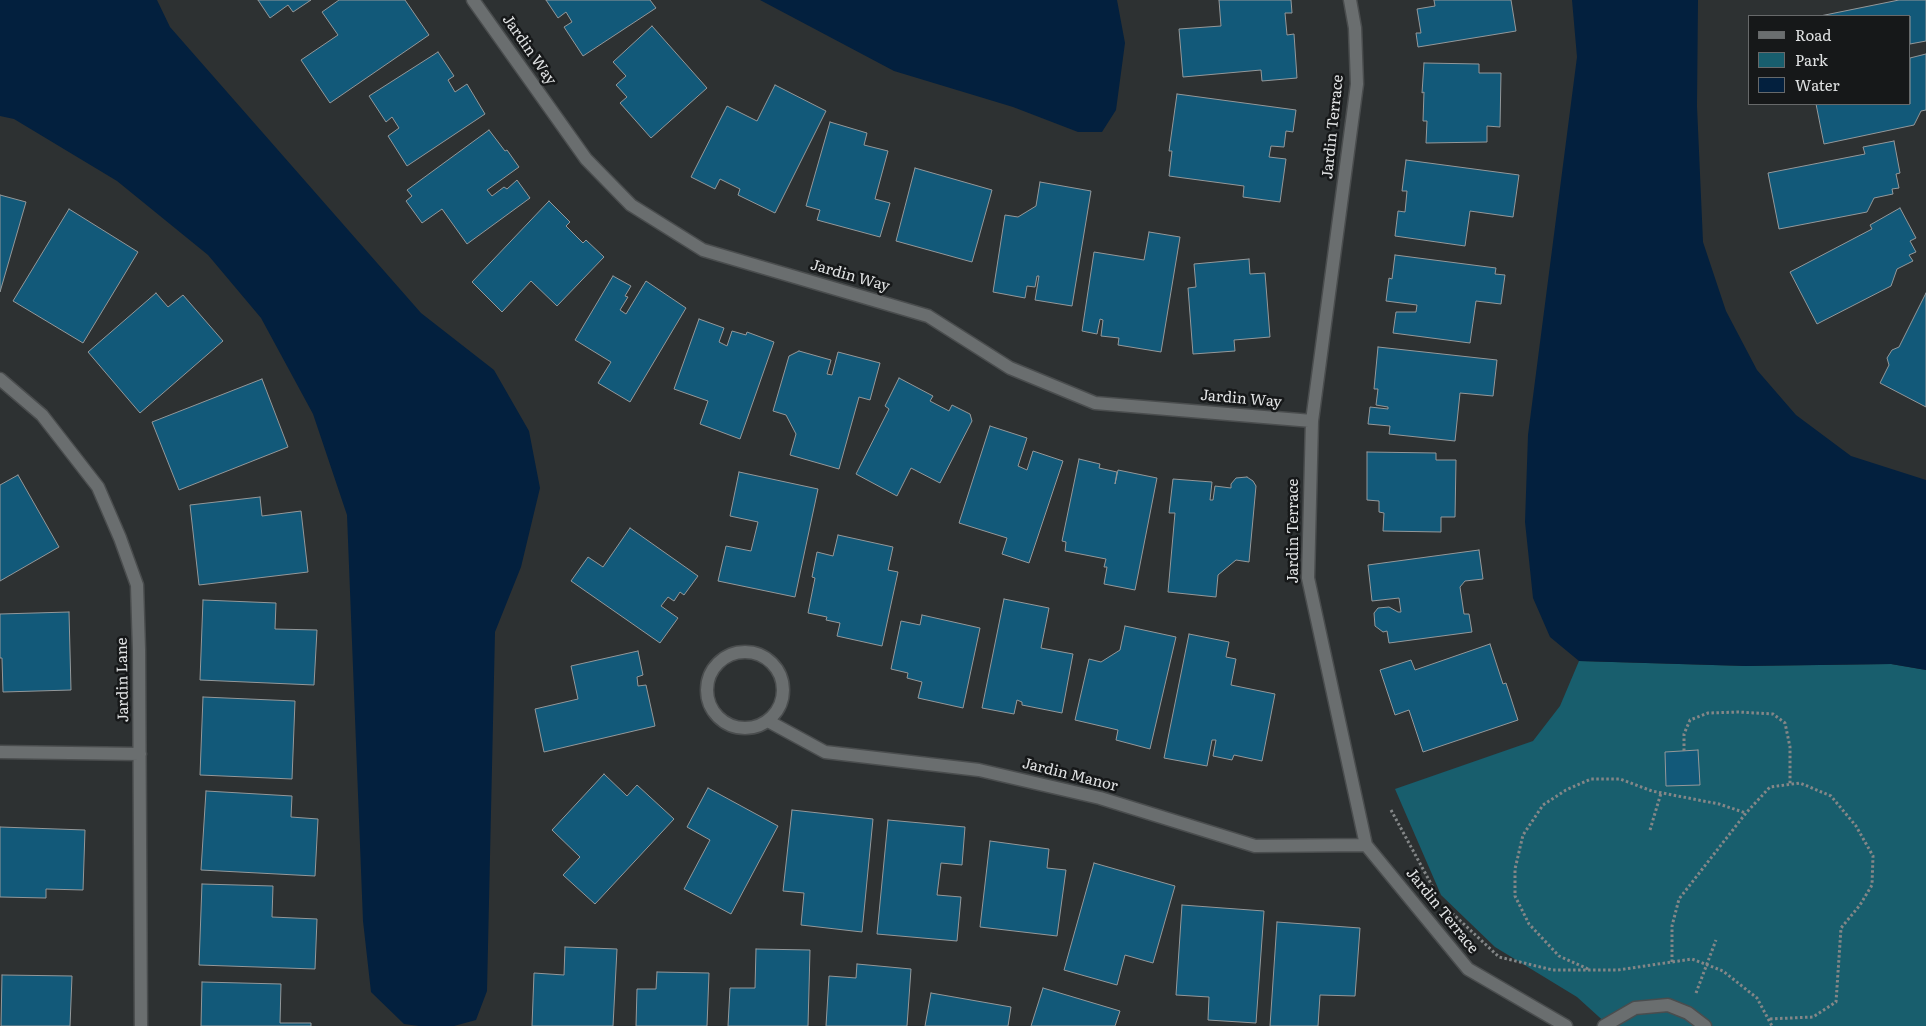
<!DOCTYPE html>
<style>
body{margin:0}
#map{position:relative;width:1926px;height:1026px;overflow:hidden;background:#2d3132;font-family:Literata,serif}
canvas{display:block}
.legend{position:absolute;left:1748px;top:15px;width:162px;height:90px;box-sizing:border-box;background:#161819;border:1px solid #67696a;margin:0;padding:6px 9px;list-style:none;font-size:15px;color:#e0e2e3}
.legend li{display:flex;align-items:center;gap:10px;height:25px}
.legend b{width:25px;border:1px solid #67696a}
</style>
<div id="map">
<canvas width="1926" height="1026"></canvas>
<ul class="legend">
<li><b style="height:6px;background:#6a6e6f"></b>Road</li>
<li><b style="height:14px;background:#185e6d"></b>Park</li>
<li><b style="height:14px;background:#03203e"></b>Water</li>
</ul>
</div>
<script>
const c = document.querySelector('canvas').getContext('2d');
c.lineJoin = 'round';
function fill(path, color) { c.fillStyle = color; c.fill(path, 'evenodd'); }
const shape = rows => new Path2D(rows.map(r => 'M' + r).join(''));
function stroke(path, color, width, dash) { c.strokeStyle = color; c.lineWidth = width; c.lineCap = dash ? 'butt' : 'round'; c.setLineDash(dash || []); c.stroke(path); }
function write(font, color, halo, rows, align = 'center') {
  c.font = font + ' Literata,serif'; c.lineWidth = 5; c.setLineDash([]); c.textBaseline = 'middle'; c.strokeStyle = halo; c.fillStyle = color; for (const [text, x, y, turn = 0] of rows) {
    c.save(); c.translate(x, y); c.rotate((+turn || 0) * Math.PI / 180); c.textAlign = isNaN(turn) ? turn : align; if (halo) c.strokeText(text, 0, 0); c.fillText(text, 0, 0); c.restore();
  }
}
const green = shape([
 [1579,661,1746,666,1891,664,1926,670,1926,1026,1609,1026,1577,997,1495,947,1441,895,1395,789,1533,741,1560,706]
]);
const water = shape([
 [0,0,157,0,170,27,421,313,494,370,529,431,540,488,521,567,495,632,487,991,476,1020,454,1026,419,1026,404,1024,371,992,363,921,347,515,313,414,261,318,208,255,117,181,14,119,0,116],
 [760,0,1117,0,1125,43,1116,110,1102,132,1078,132,1013,107,894,71],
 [1572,0,1698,0,1697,106,1703,242,1726,311,1757,370,1796,415,1851,456,1926,480,1926,670,1891,664,1746,666,1579,661,1550,637,1533,598,1525,522,1528,435,1577,57]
]);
const building = shape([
 [258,0,311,0,293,12,288,5,270,18,258,0],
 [339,0,405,0,429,35,330,103,301,60,338,35,322,12,339,0],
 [546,0,650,0,656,8,583,56,564,27,572,22,566,12,558,18,546,0],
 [1219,0,1291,0,1292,13,1285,13,1287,35,1294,34,1297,78,1262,81,1261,70,1183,77,1179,29,1221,26,1219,0],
 [1434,0,1511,0,1516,31,1418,47,1416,33,1421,33,1417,9,1435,6,1434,0],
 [1926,0,1926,41,1910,44,1910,16,1820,16,1899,0,1926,0],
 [652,26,707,88,651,138,620,103,627,97,616,85,626,76,613,62,652,26],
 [438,52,454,76,448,80,455,92,467,84,485,114,407,166,388,136,399,128,392,117,386,122,369,96,438,52],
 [1926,54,1926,110,1921,111,1914,125,1824,144,1816,104,1910,104,1910,58,1926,54],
 [1424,63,1479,64,1479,73,1501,73,1500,127,1487,126,1487,142,1426,143,1427,121,1423,121,1424,92,1422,93,1424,63],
 [775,85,826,111,775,213,738,195,740,189,720,179,715,189,691,177,727,106,757,121,775,85],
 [1177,94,1296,110,1293,132,1286,131,1284,147,1271,146,1269,157,1286,159,1280,202,1243,197,1244,186,1169,176,1172,151,1169,151,1177,94],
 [830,122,867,133,864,145,888,151,875,199,890,203,880,237,817,220,820,210,806,206,830,122],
 [489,130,505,151,507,150,519,167,487,190,492,196,504,187,507,189,517,180,530,198,467,244,442,209,422,223,406,201,412,196,407,190,489,130],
 [1894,141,1900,173,1896,174,1899,188,1892,189,1893,194,1874,198,1867,212,1779,229,1768,173,1865,154,1863,147,1894,141],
 [1406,160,1519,175,1513,217,1470,211,1465,246,1395,236,1398,211,1405,212,1407,191,1402,191,1406,160],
 [915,168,992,190,972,262,896,241,915,168],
 [1040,182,1091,191,1072,306,1035,300,1039,276,1037,276,1035,287,1027,286,1025,298,993,292,1005,215,1018,217,1036,206,1040,182],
 [0,195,26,202,0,292,0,195],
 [549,201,570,222,566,226,583,243,586,240,604,257,557,306,531,281,502,312,472,282,549,201],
 [1900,208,1916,238,1910,241,1916,252,1909,255,1913,261,1897,269,1891,286,1817,324,1790,272,1872,229,1870,225,1900,208],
 [69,209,138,252,83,343,13,301,69,209],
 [1149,232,1180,237,1161,352,1118,345,1119,338,1101,336,1103,320,1100,319,1097,334,1082,331,1094,252,1144,260,1149,232],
 [1395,255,1496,268,1495,274,1505,275,1501,304,1476,301,1470,343,1393,333,1396,312,1416,312,1417,305,1386,301,1389,278,1392,279,1395,255],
 [1249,259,1250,274,1265,273,1270,337,1234,340,1235,351,1193,354,1188,288,1196,287,1194,264,1249,259],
 [613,276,631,286,625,296,628,297,620,310,626,314,646,281,686,308,630,402,598,383,611,362,575,340,613,276],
 [156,293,168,307,183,295,223,341,140,413,88,352,156,293],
 [1926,293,1926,407,1880,383,1889,365,1887,358,1892,350,1899,347,1926,293],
 [699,319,724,328,719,342,727,346,732,331,746,335,747,332,774,342,740,439,700,424,708,401,674,389,699,319],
 [1378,347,1497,360,1493,396,1460,393,1455,441,1389,434,1390,426,1368,424,1370,407,1388,409,1388,407,1376,405,1378,389,1374,389,1378,347],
 [799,351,831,360,827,374,832,375,838,352,880,363,870,400,859,397,839,469,790,455,796,434,786,415,773,411,789,356,799,351],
 [899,378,933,396,930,401,949,411,952,405,970,414,972,421,940,483,911,468,897,496,856,474,889,409,885,406,899,378],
 [262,379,288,447,179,490,152,422,262,379],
 [990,426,1027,438,1018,466,1027,470,1033,451,1063,461,1029,563,1002,554,1007,538,959,523,990,426],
 [1367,452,1436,453,1436,460,1456,460,1455,517,1441,517,1441,532,1383,531,1384,513,1379,512,1379,501,1367,500,1367,452],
 [1079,459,1100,464,1099,468,1117,472,1115,484,1118,470,1157,478,1135,590,1104,584,1107,567,1104,567,1106,559,1065,551,1066,542,1062,541,1079,459],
 [739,472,818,489,795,597,718,581,726,546,751,551,758,522,730,516,739,472],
 [18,475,59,547,0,581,0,485,18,475],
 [1247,477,1253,481,1256,486,1249,562,1236,560,1218,575,1216,597,1168,592,1175,513,1169,513,1173,479,1212,482,1210,500,1213,500,1215,486,1231,488,1231,484,1236,478,1247,477],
 [260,497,262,516,301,511,308,572,199,585,190,505,260,497],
 [630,528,698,576,684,595,680,592,674,601,668,597,661,606,678,618,660,643,571,581,588,557,603,567,630,528],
 [838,535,893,547,888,570,898,572,882,646,837,636,840,623,826,620,827,617,808,613,815,578,812,577,817,552,833,556,838,535],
 [1479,550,1483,579,1465,581,1460,587,1464,614,1469,614,1472,632,1389,643,1387,631,1383,632,1375,626,1374,613,1378,608,1389,607,1398,612,1401,612,1399,598,1372,601,1368,565,1479,550],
 [1004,599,1049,608,1041,648,1073,654,1062,713,1022,705,1022,702,1017,700,1014,714,982,708,1004,599],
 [203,600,276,603,275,629,317,630,314,685,200,680,203,600],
 [69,612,71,690,3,692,2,658,0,658,0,614,69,612],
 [922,615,980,628,963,708,918,698,922,682,907,678,908,673,891,669,901,621,920,625,922,615],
 [1125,626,1176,637,1150,749,1116,740,1118,730,1075,720,1089,659,1101,662,1120,650,1125,626],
 [1189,634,1229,642,1226,657,1236,659,1231,685,1275,694,1262,761,1234,755,1232,760,1213,756,1216,740,1212,740,1207,766,1164,758,1189,634],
 [1490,644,1503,684,1506,683,1518,720,1423,752,1409,710,1395,715,1380,670,1411,660,1415,670,1490,644],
 [638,651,643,675,637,677,638,686,646,685,655,726,544,752,535,709,578,699,571,666,638,651],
 [203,697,295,701,292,779,200,775,203,697],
 [1698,750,1700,785,1666,786,1665,752,1698,750],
 [604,774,627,796,637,785,674,819,595,904,563,875,580,857,552,830,604,774],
 [708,788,778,826,731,914,684,889,710,840,687,827,708,788],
 [206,791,292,796,291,817,318,819,315,876,201,870,206,791],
 [792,810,873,819,862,932,801,925,804,893,783,891,792,810],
 [888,820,965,827,962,865,941,863,937,895,961,897,957,941,877,934,888,820],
 [0,827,85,830,83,890,46,889,46,898,0,897,0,827],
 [990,841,1049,849,1047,868,1066,870,1057,936,980,927,990,841],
 [1094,863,1175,886,1153,963,1125,955,1117,985,1064,970,1094,863],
 [202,884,273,886,272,917,317,919,315,969,199,965,202,884],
 [1182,905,1264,911,1256,1023,1208,1020,1209,997,1176,995,1182,905],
 [1277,922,1360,928,1355,996,1320,995,1318,1026,1270,1026,1277,922],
 [565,947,617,949,613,1026,532,1026,534,973,564,975,565,947],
 [756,949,810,950,808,1026,728,1026,730,988,755,988,756,949],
 [857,964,911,969,907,1026,826,1026,829,976,856,978,857,964],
 [657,972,709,973,707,1026,636,1026,637,989,656,989,657,972],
 [2,975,72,976,70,1026,1,1026,2,975],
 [202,982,281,984,280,1023,311,1023,311,1026,201,1026,202,982],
 [1043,988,1120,1011,1115,1026,1031,1026,1043,988],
 [931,993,1011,1007,1008,1026,925,1026,931,993]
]);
const path = shape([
 [1684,751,1684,734,1690,720,1708,713,1738,712,1773,714,1785,723,1790,747,1790,784],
 [1391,810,1436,893],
 [1650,830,1661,793],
 [1452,913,1499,957,1553,970,1618,970,1692,959,1723,971,1757,998,1772,1026],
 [1672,962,1672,926,1679,899,1746,813,1770,787,1800,783,1831,796,1856,826,1873,856,1872,885,1860,905,1841,928,1836,1002,1813,1017,1768,1019],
 [1588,969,1559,956,1529,924,1515,896,1515,869,1523,835,1543,805,1566,790,1591,779,1620,779,1652,791,1719,804,1746,813],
 [1696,993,1716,940]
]);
const service = shape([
 [1604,1026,1635,1008,1668,1005,1688,1013,1705,1026]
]);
const minor = shape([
 [473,0,586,159,631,205,703,250,928,316,1010,368,1095,403,1312,421],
 [1350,0,1355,28,1357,84,1312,421,1308,578,1366,845,1468,969,1566,1026],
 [0,379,42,415,98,487,120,538,137,585,139,650,141,1026],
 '707 690a38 38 0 1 1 76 0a38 38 0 1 1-76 0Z',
 [768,721,825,752,979,770,1100,798,1255,846,1366,845],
 [0,752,140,754]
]);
const streetNames = [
 ["Jardin Way",529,50,55],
 ["Jardin Terrace",1333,127,-84],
 ["Jardin Way",850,276,16],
 ["Jardin Way",1241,399,5],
 ["Jardin Terrace",1294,531,-90],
 ["Jardin Lane",123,680,-91],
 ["Jardin Manor",1070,775,14],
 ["Jardin Terrace",1442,911,51]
];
fill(green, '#185e6d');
fill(water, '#03203e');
fill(building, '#125979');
stroke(building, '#94989a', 1);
stroke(service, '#4a4d4e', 15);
stroke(minor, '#4a4d4e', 15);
stroke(path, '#848788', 3, [2.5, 2.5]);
stroke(service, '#6a6e6f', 12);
stroke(minor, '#6a6e6f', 12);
write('15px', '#e0e2e3', '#161819', streetNames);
</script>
